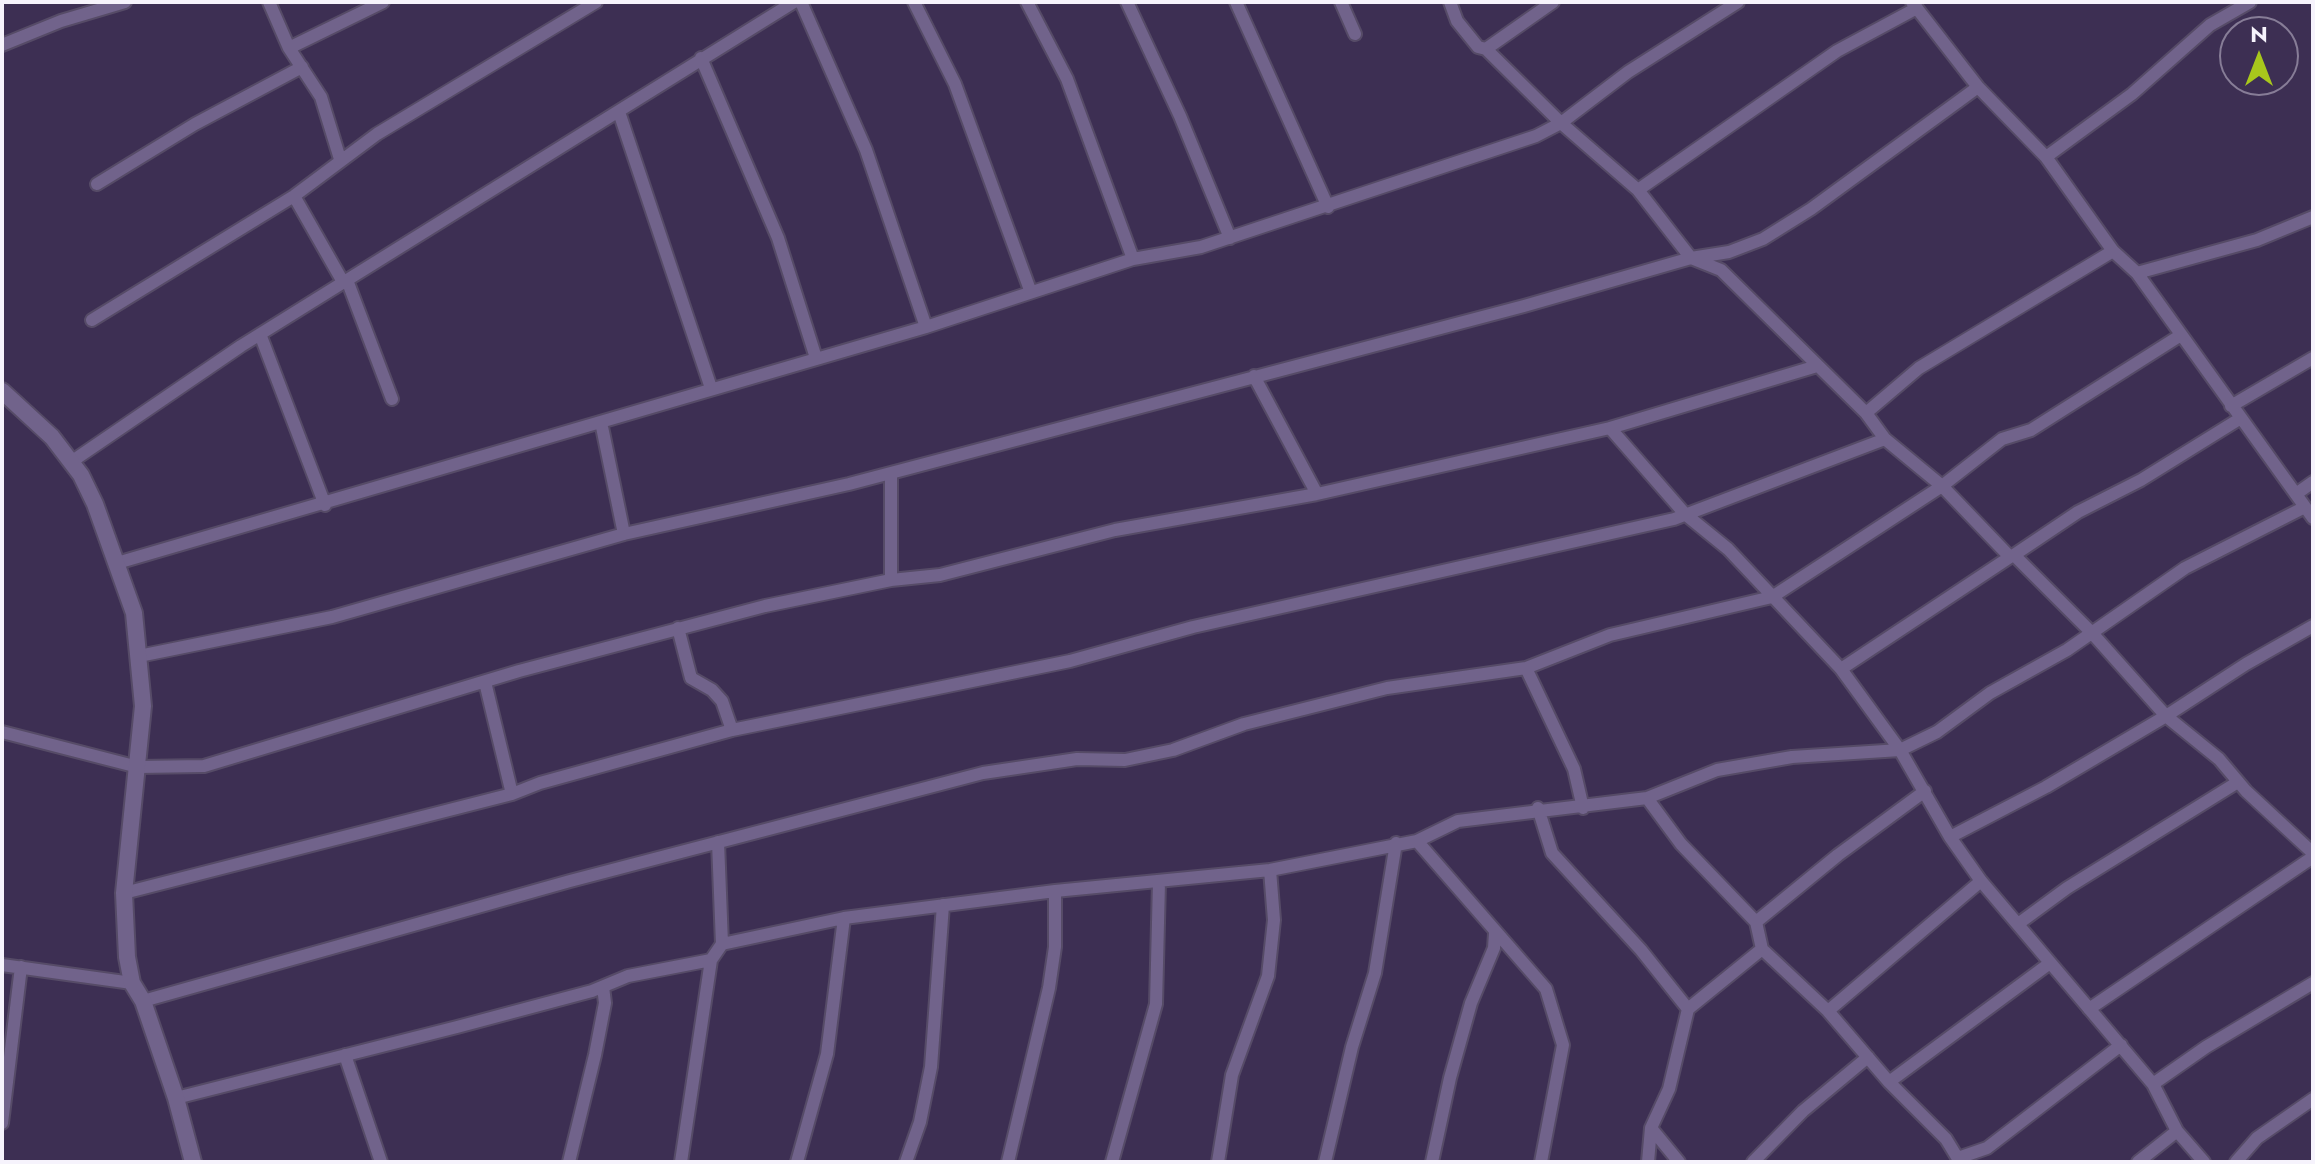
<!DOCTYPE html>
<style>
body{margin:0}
#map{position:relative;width:2315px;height:1164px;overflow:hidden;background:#3d2f53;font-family:Jost,sans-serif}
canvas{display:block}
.frame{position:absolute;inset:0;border:4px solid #f6f3fc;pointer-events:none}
.north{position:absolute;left:2219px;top:16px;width:80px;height:80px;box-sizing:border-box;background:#3d2f53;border:2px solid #877d97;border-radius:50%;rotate:0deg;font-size:22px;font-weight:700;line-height:32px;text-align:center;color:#f6f3fc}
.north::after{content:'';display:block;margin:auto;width:28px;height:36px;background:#a8c71c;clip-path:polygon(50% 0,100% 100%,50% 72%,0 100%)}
</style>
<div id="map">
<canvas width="2315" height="1164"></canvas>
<div class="frame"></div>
<div class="north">N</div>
</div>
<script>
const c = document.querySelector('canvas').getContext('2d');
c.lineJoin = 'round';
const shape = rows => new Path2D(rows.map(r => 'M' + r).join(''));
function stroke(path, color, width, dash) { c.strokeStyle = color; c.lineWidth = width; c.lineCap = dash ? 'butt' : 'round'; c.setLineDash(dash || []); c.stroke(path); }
const minor = shape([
 [269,2,289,48,321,97,340,159],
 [801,2,866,150,926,327],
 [914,2,955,84,1030,290],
 [1027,2,1067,79,1133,259],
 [1127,2,1180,116,1230,238],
 [1236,2,1328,207],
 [1341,2,1355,34],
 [1450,2,1457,21,1478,47,1486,49,1561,123,1638,190,1691,258,1721,270,1866,413,1885,439,1942,486,2010,557,2014,555,2092,633,2166,716,2246,664,2313,626],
 [1912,2,1978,87,2046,157,2113,251,2137,273,2313,518],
 [2,45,61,21,125,2],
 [289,48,383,2],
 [1486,49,1553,2],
 [701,58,778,238,816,358],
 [619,112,711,388],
 [2046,157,2132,94,2210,25,2250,2],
 [97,184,195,124,302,67],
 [1638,190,1837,51,1917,8],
 [294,196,343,282],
 [2137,273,2257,240,2313,217],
 [347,280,392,399],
 [92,320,294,196,377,134,596,2],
 [260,334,325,505],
 [1254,376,1317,494],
 [2231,406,2313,358],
 [1866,413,1919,368,2113,251],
 [601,422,624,534],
 [1610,428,1685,514,1728,549,1841,669,1900,750,1950,837],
 [71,462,241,346,794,2],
 [891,473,891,580],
 [2296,494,2313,482],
 [2014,555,2078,512,2141,480,2241,418],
 [117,563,926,327,1133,259,1201,247,1536,136,1561,123,1628,72,1738,2],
 [678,628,691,678,712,690,722,701,732,730],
 [138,648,139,656,332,617,624,534,849,484,1524,306,1691,258,1729,252,1763,239,1811,209,1978,87],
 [1526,668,1574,769,1583,808],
 [1841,669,2010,557],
 [485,682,512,794],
 [2,732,138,767,204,766,519,671,765,606,891,580,940,575,1115,530,1317,494,1610,428,1817,366],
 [1925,791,1838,855,1756,922,1762,949,1828,1011,1889,1082,1946,1139,1960,1162],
 [1647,798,1681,844,1756,922],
 [1538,808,1552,853,1641,950,1688,1009,1762,949],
 [1417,841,1546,989,1563,1045,1541,1162],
 [718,842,722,944],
 [124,893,512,794,540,783,732,730,1070,661,1193,627,1674,519,1885,439],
 [2018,924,2067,888,2238,782],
 [2,965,132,983],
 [143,1001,570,881,983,773,1077,759,1125,760,1173,750,1244,724,1387,688,1526,668,1610,635,1772,597,1942,486,2002,439,2031,430,2181,335],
 [2089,1009,2313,857],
 [1828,1011,1981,881],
 [345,1055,381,1162],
 [1889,1082,2050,963],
 [2153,1084,2206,1047,2313,983],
 [176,1098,457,1027,592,991,628,976,711,960,722,944,844,918,1055,891,1270,870,1417,841,1458,821,1647,798,1717,770,1792,757,1900,750,1937,732,1990,693,2067,650,2185,568,2305,507],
 [2,1123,21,967],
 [1651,1128,1679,1162],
 [1958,1158,1987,1148,2121,1045],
 [569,1162,595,1055,605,1003,603,987],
 [681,1162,711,960],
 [797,1162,827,1054,844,918],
 [906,1162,920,1122,931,1067,943,905],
 [1008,1162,1049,988,1055,947,1055,891],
 [1112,1162,1156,1004,1159,882],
 [1218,1162,1232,1075,1268,976,1274,920,1270,870],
 [1325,1162,1352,1047,1375,973,1396,843],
 [1432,1162,1450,1078,1471,1003,1494,948,1495,933],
 [1648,1162,1651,1128,1669,1089,1688,1009],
 [1753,1162,1803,1111,1868,1057],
 [2138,1162,2177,1131],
 [2204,1162,2177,1131,2153,1084,1981,881,1950,837,2046,787,2166,716,2219,759,2246,791,2313,853],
 [2236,1162,2257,1138,2313,1099]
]);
const tertiary = shape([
 [2,391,52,437,81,475,95,504,134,613,143,706,124,893,127,957,132,983,143,1001,176,1098,193,1162]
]);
stroke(minor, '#564b67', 16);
stroke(tertiary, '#564b67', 20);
stroke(minor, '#71638b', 12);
stroke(tertiary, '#71638b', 16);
</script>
